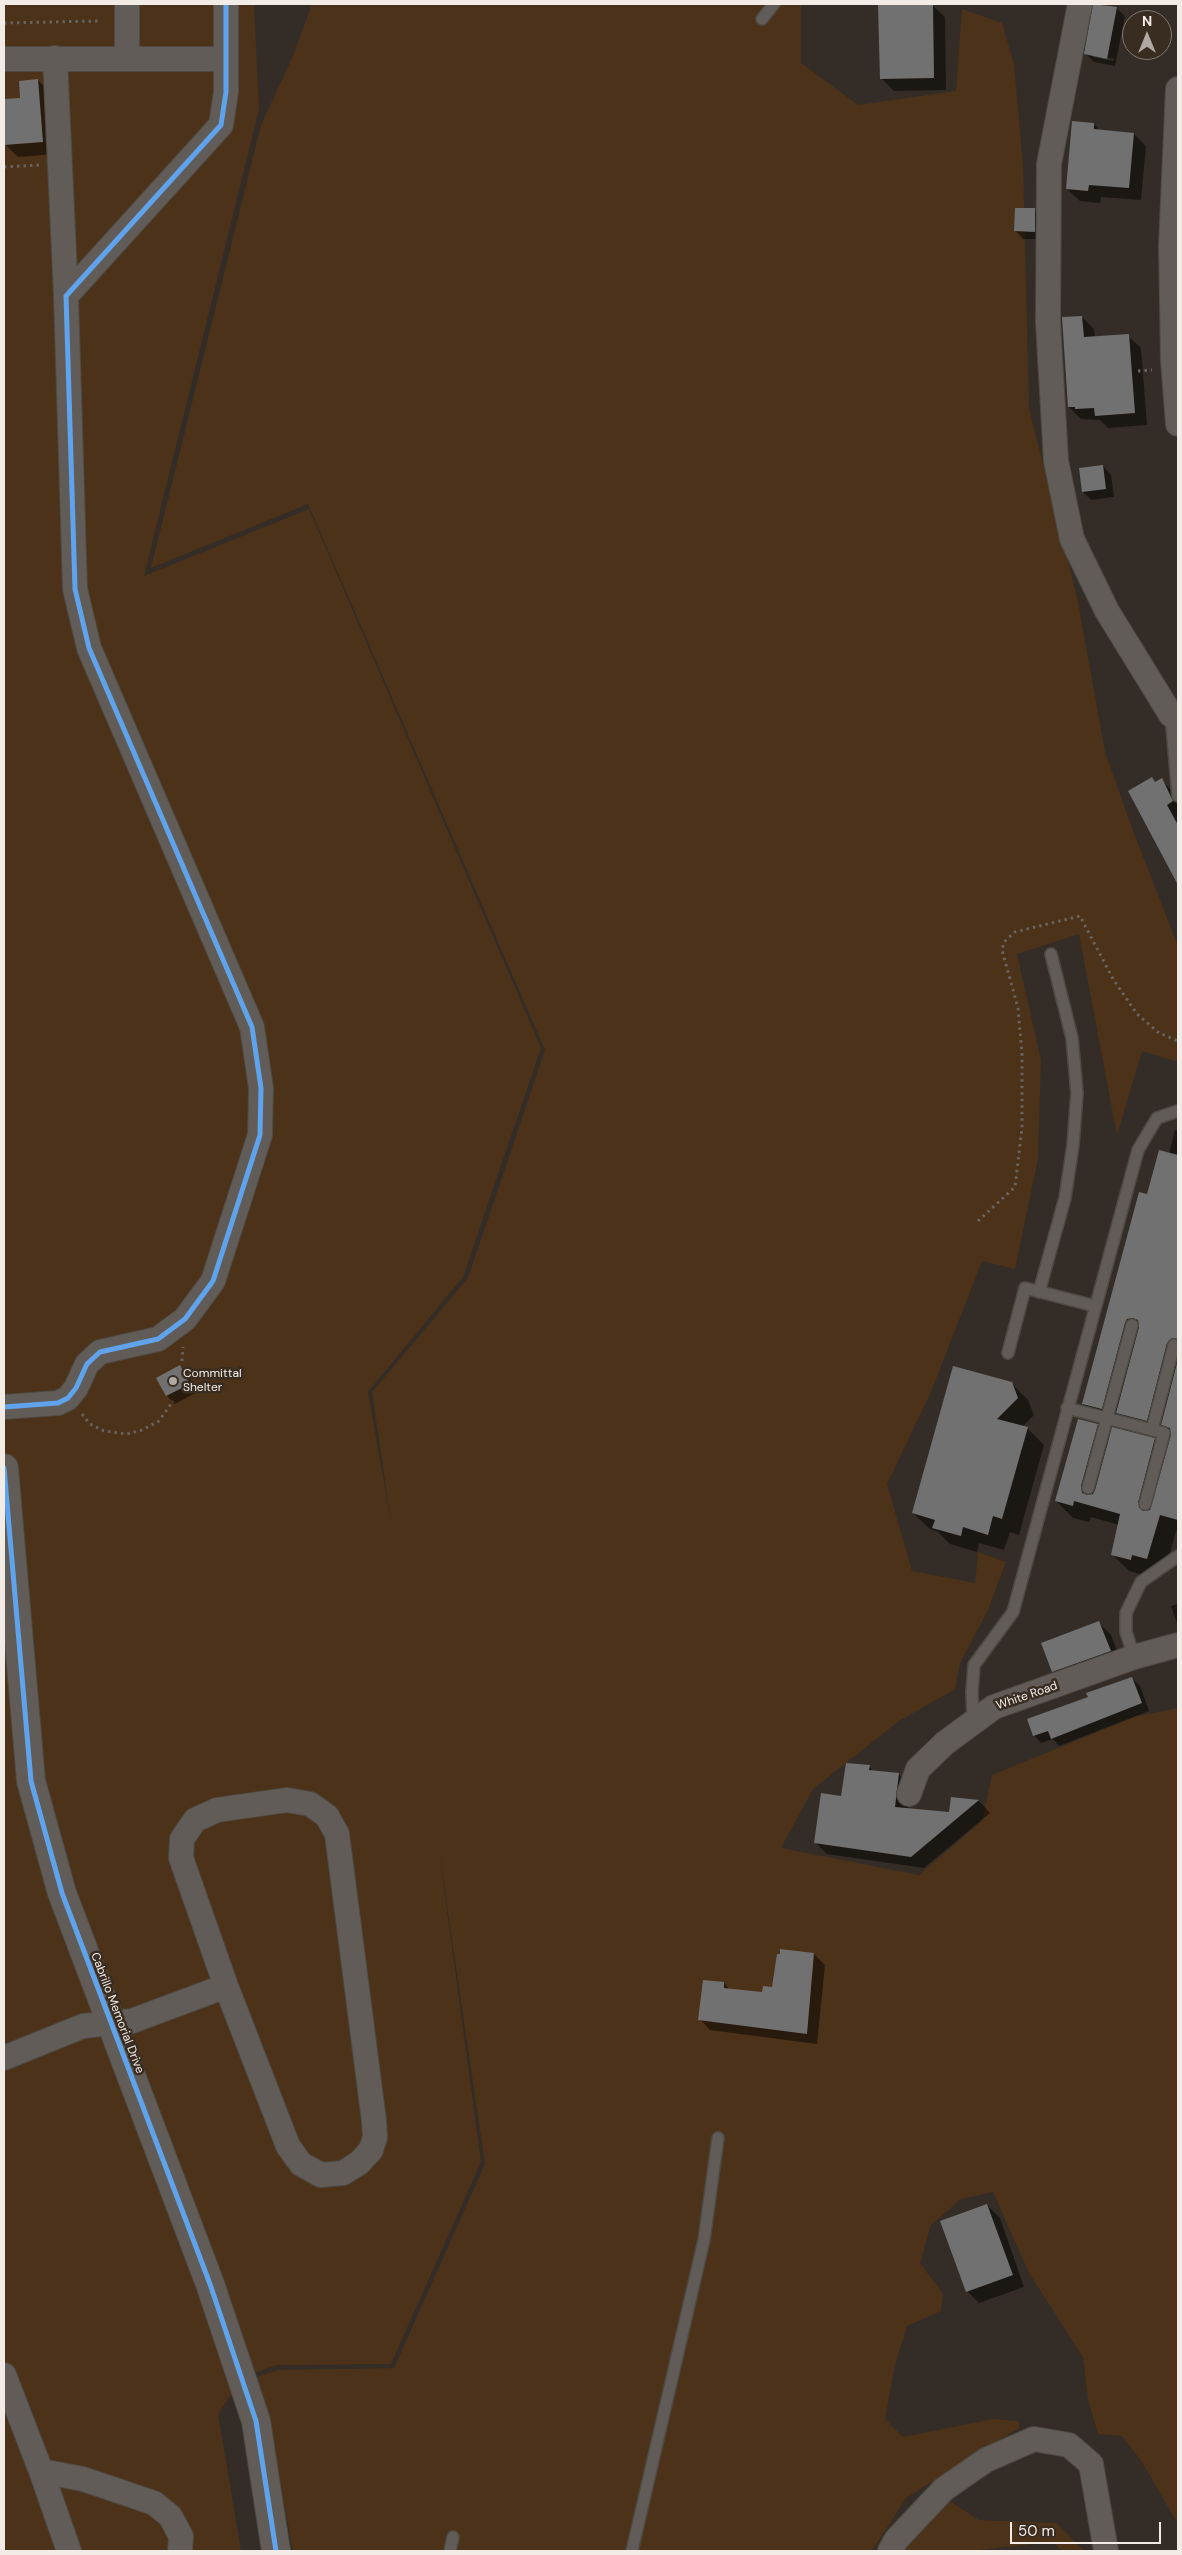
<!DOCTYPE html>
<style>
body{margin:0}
#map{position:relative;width:1182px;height:2555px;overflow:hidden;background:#342d27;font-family:"DM Sans",sans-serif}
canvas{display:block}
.frame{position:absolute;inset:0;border:5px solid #f3ebe5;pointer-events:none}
.north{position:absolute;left:1122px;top:10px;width:50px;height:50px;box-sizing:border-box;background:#392d22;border:1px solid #837970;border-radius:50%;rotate:0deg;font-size:14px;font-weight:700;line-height:20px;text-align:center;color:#f3ebe5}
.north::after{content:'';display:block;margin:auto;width:18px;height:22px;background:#b0a8a2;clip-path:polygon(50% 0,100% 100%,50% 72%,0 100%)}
.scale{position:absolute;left:1010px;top:2522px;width:151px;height:22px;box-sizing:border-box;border:2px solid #f3ebe5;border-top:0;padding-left:6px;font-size:15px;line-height:18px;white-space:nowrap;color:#f3ebe5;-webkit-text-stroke:4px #392d22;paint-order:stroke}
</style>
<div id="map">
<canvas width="1182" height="2555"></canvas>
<div class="frame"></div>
<div class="north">N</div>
<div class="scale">50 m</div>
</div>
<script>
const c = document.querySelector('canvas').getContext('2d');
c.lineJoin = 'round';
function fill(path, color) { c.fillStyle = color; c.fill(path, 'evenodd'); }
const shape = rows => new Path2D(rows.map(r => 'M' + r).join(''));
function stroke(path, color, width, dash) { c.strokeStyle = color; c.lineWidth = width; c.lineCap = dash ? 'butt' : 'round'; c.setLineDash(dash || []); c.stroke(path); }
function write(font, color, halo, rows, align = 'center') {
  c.font = font + ' "DM Sans",sans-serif'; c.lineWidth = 5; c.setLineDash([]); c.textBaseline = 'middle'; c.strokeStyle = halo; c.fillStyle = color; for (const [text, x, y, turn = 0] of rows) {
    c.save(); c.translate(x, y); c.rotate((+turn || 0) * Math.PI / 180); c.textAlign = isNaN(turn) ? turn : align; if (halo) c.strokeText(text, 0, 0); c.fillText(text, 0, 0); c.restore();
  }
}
const green = shape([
 [4,4,254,4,259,109,144,576,309,509,541,1048,463,1277,368,1392,391,1522,372,1392,468,1278,545,1050,308,504,151,568,261,125,293,56,312,4,801,4,801,63,858,105,956,91,962,9,1002,23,1014,64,1023,164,1029,409,1077,597,1105,752,1132,828,1178,946,1178,1062,1142,1051,1117,1135,1079,934,1017,954,1041,1060,1038,1159,1015,1269,982,1261,931,1392,887,1484,912,1571,975,1583,978,1552,1006,1562,988,1610,960,1663,955,1689,899,1721,813,1789,781,1848,919,1875,982,1821,992,1775,1134,1717,1178,1708,1178,2524,1142,2462,1122,2436,1098,2434,1088,2399,1083,2357,1029,2273,993,2192,961,2199,931,2225,920,2263,943,2294,941,2311,907,2326,895,2365,885,2419,903,2437,993,2419,1019,2421,1019,2428,906,2498,872,2551,293,2551,270,2427,254,2378,278,2370,394,2368,485,2164,439,1851,481,2162,391,2364,277,2365,243,2377,218,2414,241,2551,4,2551],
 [948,2500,979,2520,1056,2523,1084,2551,1062,2551,1053,2542,968,2551,902,2551]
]);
const shadow = shape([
 [1094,4,1116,8,1125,16,1115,66,1094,62,1086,54],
 [1093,55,1114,59,1113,61,1093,57],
 [932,5,945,17,946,90,894,91,881,78],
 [38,80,50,93,55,154,18,157,5,144,4,101,21,99],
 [1094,124,1100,131,1134,134,1146,146,1141,200,1101,197,1100,203,1080,201,1067,189],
 [4,150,5,175,4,175],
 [1034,210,1043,218,1043,239,1023,239,1015,230],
 [1082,317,1094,329,1095,338,1128,336,1141,348,1147,425,1108,428,1100,420,1081,419,1069,407],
 [1103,466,1111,475,1114,497,1091,500,1083,492,1080,469],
 [1152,779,1156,783,1161,780,1178,797,1178,883,1129,791],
 [1175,1130,1178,1131,1178,1531,1176,1531,1164,1575,1149,1571,1147,1576,1129,1571,1112,1554,1119,1525,1091,1517,1089,1522,1073,1518,1056,1501,1097,1425,1110,1438,1154,1440,1168,1453,1172,1434,1166,1427,1163,1437,1134,1429,1121,1416,1118,1425,1100,1420,1083,1404,1148,1196,1169,1154],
 [180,1366,188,1374,197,1392,175,1404,167,1396,158,1378],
 [1012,1384,1028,1400,1034,1415,1022,1427,1027,1428,1044,1445,1019,1535,1010,1532,1004,1550,979,1543,977,1552,950,1544,938,1532,930,1529,913,1513],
 [1178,1604,1178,1626,1171,1606],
 [1098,1622,1111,1635,1122,1663,1066,1683,1054,1671],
 [1132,1678,1140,1686,1149,1711,1059,1746,1053,1739,1041,1743,1034,1735,1089,1698],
 [869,1766,874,1772,899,1775,911,1786,908,1809,950,1813,952,1799,979,1801,990,1813,924,1868,827,1854,815,1842,842,1797],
 [814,1954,825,1965,817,2044,710,2030,700,2019,724,1983,730,1990,763,1994,773,1988],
 [987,2205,1000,2218,1024,2287,979,2303,967,2291]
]);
const building = shape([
 [933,4,934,78,880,79,878,5],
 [1093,4,1117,7,1107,59,1084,54],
 [38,79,43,142,4,145,4,99,20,98,19,81],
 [1072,121,1094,123,1094,129,1134,133,1129,188,1089,185,1088,191,1066,189],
 [1015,208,1035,208,1035,232,1014,231],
 [1082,316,1084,337,1129,334,1135,413,1095,416,1094,408,1075,409,1075,407,1068,407,1062,317],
 [1103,465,1106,489,1082,492,1079,468],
 [1152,777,1155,782,1162,778,1173,801,1167,805,1178,825,1178,885,1128,791],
 [1159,1150,1178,1155,1178,1339,1172,1338,1167,1343,1147,1421,1116,1413,1139,1327,1138,1320,1133,1318,1127,1319,1125,1323,1102,1409,1082,1404,1139,1192,1147,1194],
 [1178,1359,1178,1520,1160,1515,1147,1559,1132,1555,1131,1560,1111,1555,1120,1514,1074,1501,1073,1506,1055,1501,1078,1419,1098,1424,1081,1486,1082,1493,1087,1495,1093,1494,1095,1490,1112,1427,1155,1438,1138,1503,1143,1511,1150,1510,1171,1435,1170,1428,1161,1425],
 [180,1365,190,1384,166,1396,156,1378],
 [953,1366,1012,1382,1018,1398,997,1419,1028,1427,1002,1519,993,1516,988,1535,963,1527,961,1536,932,1528,935,1520,912,1513],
 [1099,1621,1111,1651,1052,1672,1041,1643],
 [1132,1677,1142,1703,1051,1739,1048,1731,1033,1736,1027,1719,1088,1697,1086,1693],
 [846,1763,870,1765,869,1770,899,1773,895,1807,949,1812,951,1797,979,1800,911,1857,814,1843,821,1793,841,1796],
 [780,1949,814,1953,807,2034,698,2020,703,1980,724,1982,724,1988,762,1992,763,1986,772,1987,777,1954,780,1954],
 [987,2204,1013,2275,966,2292,940,2221]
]);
const path = shape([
 [4,23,98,21],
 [4,167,39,165],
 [1138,371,1152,370],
 [978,1221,1015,1187,1022,1128,1022,1054,1018,1008,1002,950,1004,942,1015,932,1080,916,1113,979,1137,1014,1159,1033,1178,1041],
 [182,1361,183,1347],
 [82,1414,90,1424,104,1431,127,1434,142,1430,159,1421,173,1401]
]);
const service = shape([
 [762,19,774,4],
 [1171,715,1178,796],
 [1039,1292,1065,1198,1073,1145,1077,1093,1072,1038,1051,954],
 [1008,1353,1025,1288,1095,1306],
 [1067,1408,1164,1433,1145,1504],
 [1152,1430,1174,1345],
 [1088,1488,1132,1325],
 [1134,1657,1126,1632,1126,1613,1141,1582,1178,1556],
 [973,1722,972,1692,974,1665,1013,1612,1138,1150,1157,1118,1178,1111],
 [450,2551,453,2537],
 [632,2551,704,2240,718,2138]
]);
const minor = shape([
 [127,4,127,58],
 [1080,4,1049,164,1048,322,1056,461,1072,539,1107,611,1171,715,1178,718],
 [55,58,66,296],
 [4,59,224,59],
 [1178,89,1171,245,1173,360,1178,424],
 [4,1407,58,1403,68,1398,76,1388,87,1364,100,1352,158,1339,185,1319,213,1281,260,1135,261,1088,252,1027,89,648,75,589,66,296,221,125,226,92,226,4],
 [909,1794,918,1769,945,1743,994,1707,1134,1657,1178,1645],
 [4,2058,83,2026,132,2021,226,1986,181,1858,182,1839,195,1820,217,1810,287,1800,310,1804,327,1816,337,1834,374,2121,375,2137,371,2150,359,2163,343,2173,321,2175,301,2164,288,2146,226,1986],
 [4,2375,41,2471],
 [69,2551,41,2471,83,2479,154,2503,170,2516,181,2536,180,2551],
 [890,2551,896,2540,944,2489,986,2460,1034,2439,1069,2445,1091,2464,1106,2551]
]);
const secondary = shape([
 [4,1468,31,1781,62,1893,210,2284,256,2421,276,2551]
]);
const cycleway = shape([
 [4,1407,58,1403,68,1398,76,1388,87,1364,100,1352,158,1339,185,1319,213,1281,260,1135,261,1088,252,1027,89,648,75,589,66,296,221,125,226,92,226,4],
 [4,1468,31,1781,62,1893,210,2284,256,2421,276,2551]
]);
const markers = [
 [173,1381,5,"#b0a8a2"]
];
const poiNames = [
 ["Committal",183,1374],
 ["Shelter",183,1388]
];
const streetNames = [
 ["White Road",1027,1696,-19],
 ["Cabrillo Memorial Drive",117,2013,69]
];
fill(green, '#4b3218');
fill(shadow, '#0007');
fill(building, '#727172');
stroke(service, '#4e4943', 14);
stroke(minor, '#4e4943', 26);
stroke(secondary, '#4e4943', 30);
stroke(path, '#68635e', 3, [2.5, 4]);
stroke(service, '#615c57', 11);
stroke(minor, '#615c57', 24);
stroke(secondary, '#615c57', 28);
stroke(cycleway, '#60a3ed', 5);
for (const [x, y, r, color] of markers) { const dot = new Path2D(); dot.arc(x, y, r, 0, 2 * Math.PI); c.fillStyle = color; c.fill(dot); stroke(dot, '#392d22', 2); }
write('12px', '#f3ebe5', '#392d22', poiNames, 'left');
write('12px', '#f3ebe5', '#392d22', streetNames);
</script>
